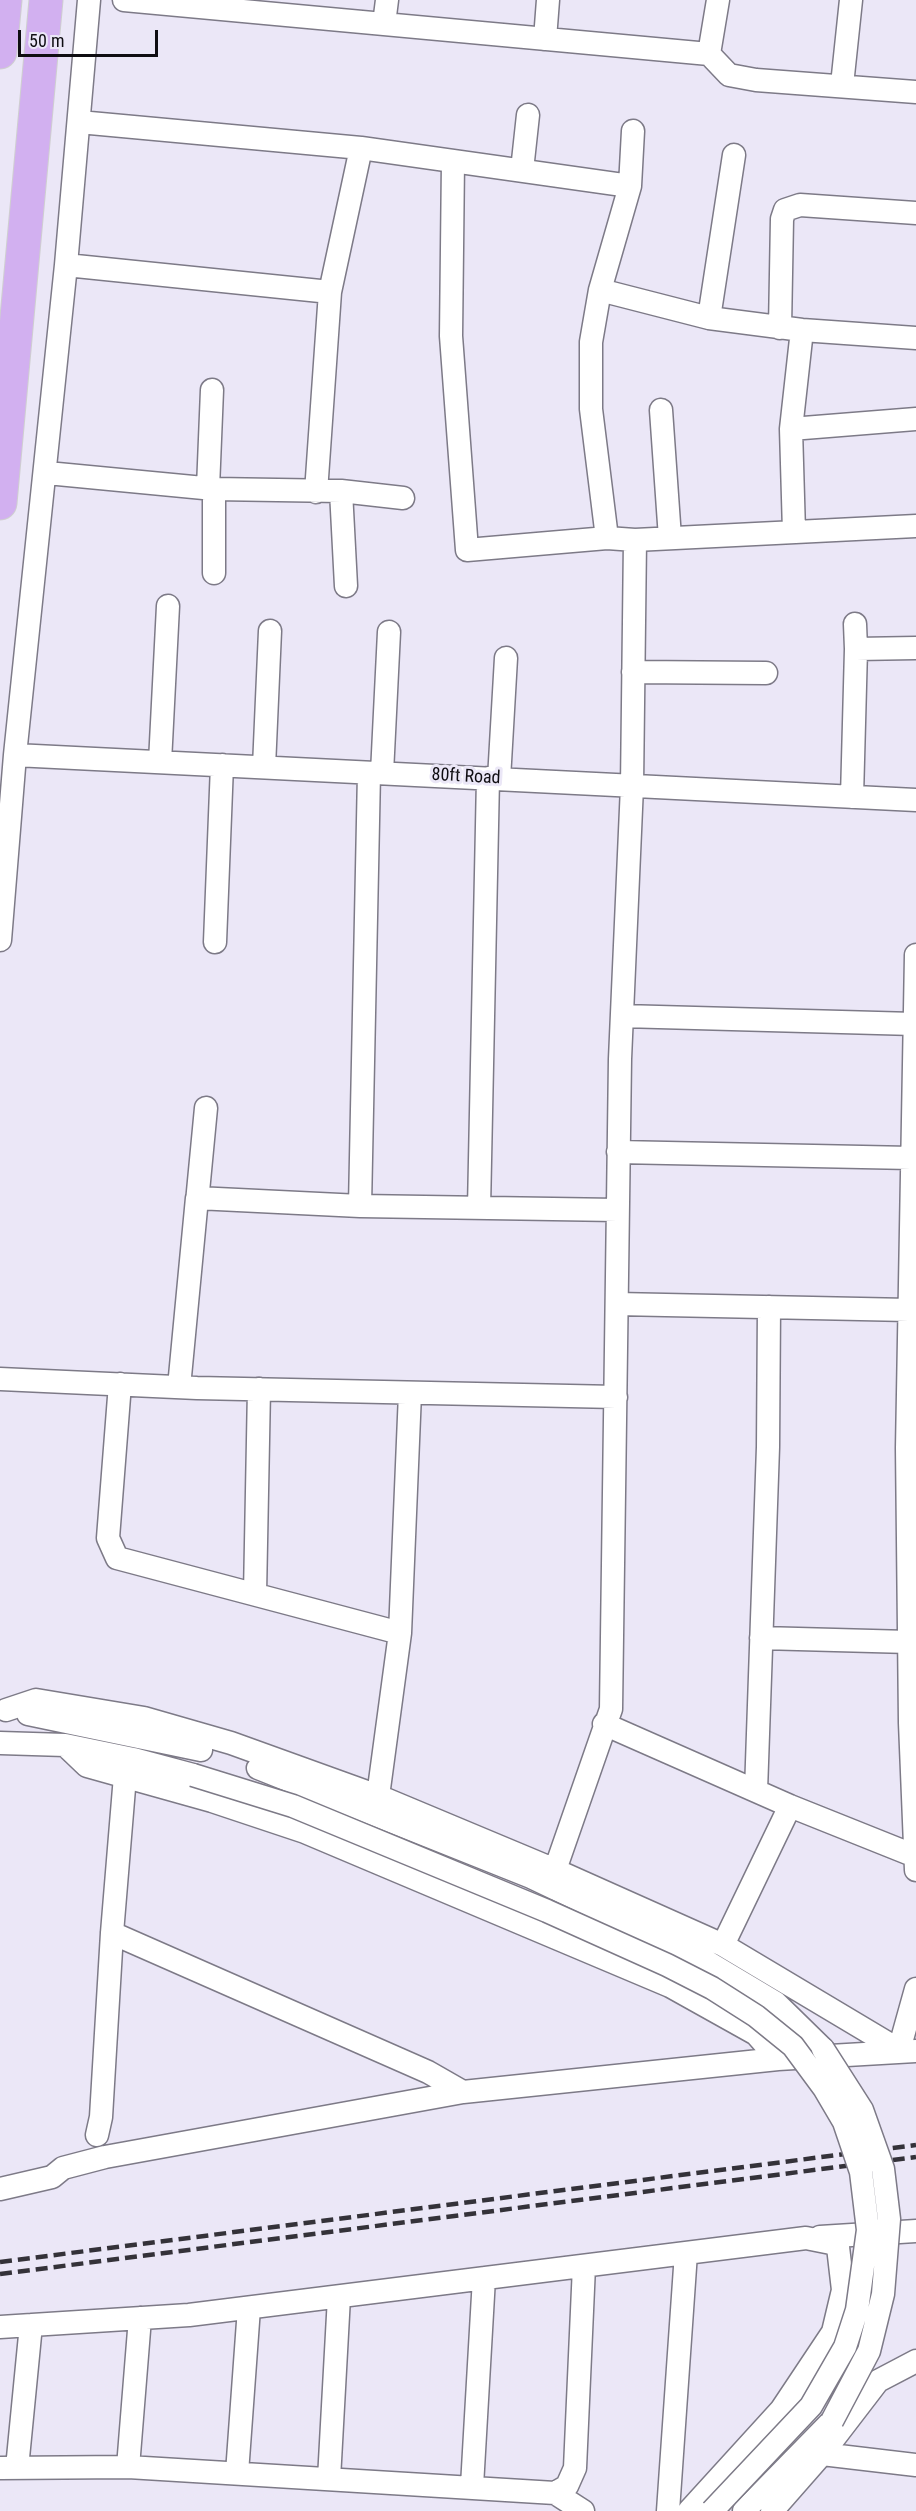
<!DOCTYPE html>
<style>
body{margin:0}
#map{position:relative;width:916px;height:2511px;overflow:hidden;background:#ebe7f7;font-family:"Roboto Condensed",sans-serif}
canvas{display:block}
.scale{position:absolute;left:18px;top:30px;width:140px;height:27px;box-sizing:border-box;border:3px solid #0f0d12;border-top:0;padding-left:8px;font-size:18px;line-height:21px;white-space:nowrap;color:#0f0d12;-webkit-text-stroke:4px #ebe7f7;paint-order:stroke}
</style>
<div id="map">
<canvas width="916" height="2511"></canvas>
<div class="scale">50 m</div>
</div>
<script>
const c = document.querySelector('canvas').getContext('2d');
c.lineJoin = 'round';
const shape = rows => new Path2D(rows.map(r => 'M' + r).join(''));
function stroke(path, color, width, dash) { c.strokeStyle = color; c.lineWidth = width; c.lineCap = dash ? 'butt' : 'round'; c.setLineDash(dash || []); c.stroke(path); }
function write(font, color, halo, rows, align = 'center') {
  c.font = font + ' "Roboto Condensed",sans-serif'; c.lineWidth = 6; c.setLineDash([]); c.textBaseline = 'middle'; c.strokeStyle = halo; c.fillStyle = color; for (const [text, x, y, turn = 0] of rows) {
    c.save(); c.translate(x, y); c.rotate((+turn || 0) * Math.PI / 180); c.textAlign = isNaN(turn) ? turn : align; if (halo) c.strokeText(text, 0, 0); c.fillText(text, 0, 0); c.restore();
  }
}
const minor = shape([
 [124,0,709,54,729,75,756,80,916,92],
 [384,24,387,0],
 [545,39,548,0],
 [709,54,718,0],
 [842,85,851,0],
 [79,122,361,148,630,186,600,290,591,342,591,409,607,538],
 [453,161,451,336,467,550,607,538,635,540,916,526],
 [522,170,528,115],
 [630,186,633,131],
 [66,265,330,292],
 [600,290,709,318,802,330,916,338],
 [709,318,734,155],
 [780,328,782,219,785,210,800,205,916,213],
 [661,410,670,538],
 [791,429,916,419],
 [47,473,214,489,341,491,403,498],
 [208,488,212,390],
 [214,489,214,573],
 [341,491,346,586],
 [316,492,330,292,361,148],
 [794,532,791,429,802,330],
 [855,624,856,649],
 [633,672,766,673],
 [15,755,916,800],
 [160,762,168,606],
 [264,767,270,631],
 [382,773,389,632],
 [499,779,506,658],
 [852,797,856,649,916,648],
 [0,940,15,755,66,265,89,0],
 [215,942,222,765],
 [916,955,907,1448,910,1723,916,1870],
 [622,1016,914,1024],
 [618,1152,911,1158],
 [197,1202,206,1108],
 [360,1206,369,773],
 [479,1208,488,778],
 [617,1304,909,1310],
 [0,1379,197,1388,616,1397],
 [120,1384,108,1538,117,1558,400,1633],
 [179,1387,197,1198,360,1206,617,1210],
 [255,1594,259,1389],
 [761,1638,909,1642],
 [6,1710,36,1700,144,1718,231,1743,378,1796,555,1870,723,1945,899,2050,916,1989],
 [28,1714,201,1750],
 [604,1724,790,1806,915,1856],
 [0,1743,65,1745,133,1759,193,1775],
 [65,1745,87,1766,212,1801,305,1832,670,1986,756,2034,778,2059],
 [258,1768,531,1877,699,1957,776,2003,823,2049],
 [756,1791,768,1447,769,1307],
 [378,1796,400,1633,410,1393],
 [555,1870,611,1709,620,1059,632,786,635,540],
 [112,1933,428,2072,463,2092],
 [723,1945,790,1806],
 [97,2135,101,2117,112,1933,125,1776],
 [0,2189,52,2177,63,2168,105,2157,463,2092,778,2059,916,2051],
 [820,2237,916,2231],
 [0,2327,189,2315,806,2238,831,2243,838,2247,843,2290,833,2332,781,2410,689,2511],
 [822,2454,916,2465],
 [128,2467,140,2318],
 [0,2468,128,2467,555,2493,567,2486,575,2468,584,2266],
 [17,2468,31,2325],
 [237,2473,249,2308],
 [329,2479,339,2297],
 [472,2486,484,2278],
 [555,2493,583,2511],
 [668,2511,686,2253],
 [744,2511,832,2421],
 [772,2511,822,2454,878,2381,916,2361]
]);
const highway = shape([
 [0,52,5,0],
 [0,503,46,0]
]);
const rail = shape([
 [0,2262,916,2145],
 [0,2274,916,2157]
]);
const minorBridge = shape([
 [193,1775,293,1806,547,1911,667,1965,712,1988,756,2016,793,2046,824,2088,844,2122,861,2172,868,2230,857,2310,845,2347,811,2406,712,2511],
 [823,2049,862,2110,883,2169,889,2219,883,2294,869,2351,832,2421]
]);
const streetNames = [
 ["80ft Road",466,777,3]
];
stroke(minor, '#7d7a87', 25);
stroke(highway, '#cfcfd0', 35);
stroke(minor, '#fff', 22);
stroke(highway, '#d2b0f0', 33);
stroke(rail, '#343239', 4.5, [12, 6]);
stroke(minorBridge, '#7d7a87', 25, []);
stroke(minorBridge, '#fff', 22);
write('18px', '#0f0d12', '#ebe7f7', streetNames);
</script>
